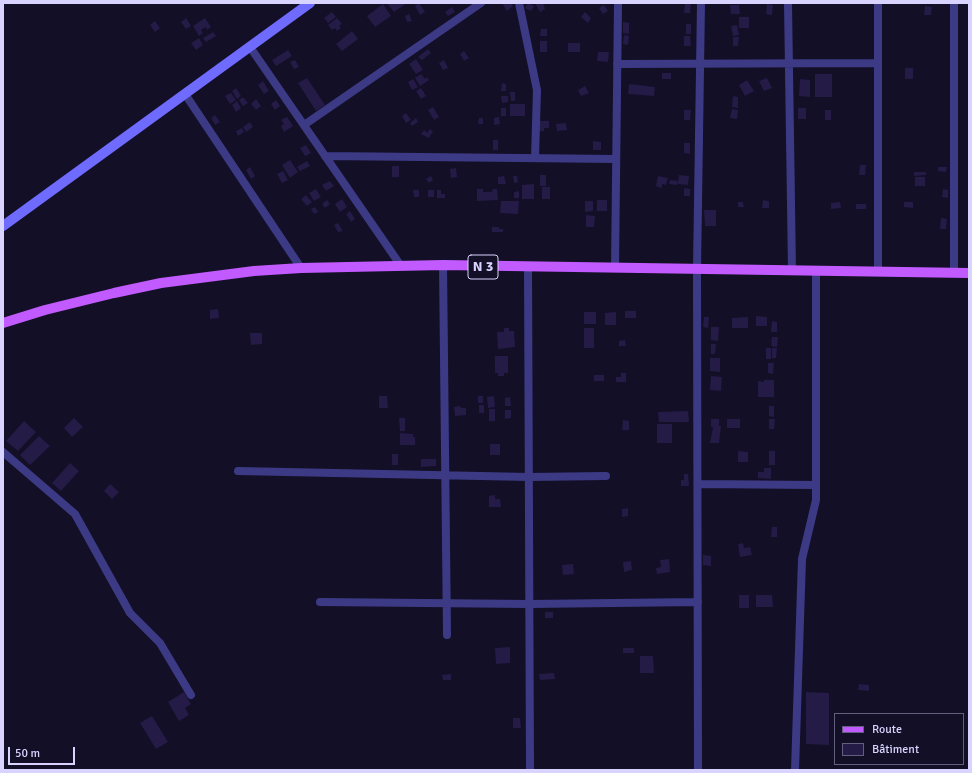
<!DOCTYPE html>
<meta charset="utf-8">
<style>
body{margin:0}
#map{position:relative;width:972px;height:773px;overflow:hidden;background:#130f26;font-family:Signika,sans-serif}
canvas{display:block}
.frame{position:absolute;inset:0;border:4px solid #d9d4ff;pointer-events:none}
.legend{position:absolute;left:834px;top:713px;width:130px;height:52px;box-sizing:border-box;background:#130f26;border:1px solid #625e7d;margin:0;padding:5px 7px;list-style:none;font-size:12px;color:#d9d4ff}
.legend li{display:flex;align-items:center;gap:8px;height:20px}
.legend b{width:20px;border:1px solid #625e7d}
.scale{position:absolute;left:8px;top:747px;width:67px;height:18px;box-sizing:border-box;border:2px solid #d9d4ff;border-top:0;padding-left:5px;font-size:12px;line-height:14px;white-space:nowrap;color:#d9d4ff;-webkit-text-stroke:3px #130f26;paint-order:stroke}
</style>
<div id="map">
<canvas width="972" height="773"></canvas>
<div class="frame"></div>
<ul class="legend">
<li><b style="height:5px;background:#c25bff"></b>Route</li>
<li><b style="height:11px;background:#241b47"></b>Bâtiment</li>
</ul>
<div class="scale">50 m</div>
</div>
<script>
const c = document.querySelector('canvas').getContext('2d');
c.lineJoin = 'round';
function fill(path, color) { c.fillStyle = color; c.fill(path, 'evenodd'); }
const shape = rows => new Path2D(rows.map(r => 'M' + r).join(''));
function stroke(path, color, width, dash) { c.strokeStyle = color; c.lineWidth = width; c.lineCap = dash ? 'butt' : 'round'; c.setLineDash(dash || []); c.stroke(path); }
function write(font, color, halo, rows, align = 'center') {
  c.font = font + ' Signika,sans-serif'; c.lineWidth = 3.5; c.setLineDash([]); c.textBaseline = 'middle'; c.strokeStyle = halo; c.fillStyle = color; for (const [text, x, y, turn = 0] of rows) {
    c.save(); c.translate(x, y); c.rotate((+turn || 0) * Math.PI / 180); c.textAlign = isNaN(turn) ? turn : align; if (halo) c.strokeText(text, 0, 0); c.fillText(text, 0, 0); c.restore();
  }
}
const building = shape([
 [387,3,407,3,394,12],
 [419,3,425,12,420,15,415,6],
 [502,3,511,3,513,6,507,11],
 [528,3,534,6,531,11,525,8],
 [535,3,543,3,545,9,540,12],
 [685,3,691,3,690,13,684,13],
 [383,4,391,16,375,27,367,16],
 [767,4,773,5,772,15,766,14],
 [604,5,608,11,603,14,599,8],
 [730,5,739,5,740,14,731,14],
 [925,6,932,7,931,15,924,15],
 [452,7,455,12,448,16,445,12],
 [332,12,336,17,328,23,324,18],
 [585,12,591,18,588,23,581,17],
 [409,14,412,21,407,22,405,16],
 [739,17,749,17,749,28,739,28],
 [186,18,191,26,186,29,181,22],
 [205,18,211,27,207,30,206,27,201,30,203,33,199,36,193,26],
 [337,18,342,24,339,26,341,28,337,31,335,28,332,30,328,25],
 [155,21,160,28,155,32,150,25],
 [623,22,629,23,629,34,623,33],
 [686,24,691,24,691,34,686,34],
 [737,25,739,35,733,36,731,26],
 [541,29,547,29,547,36,540,36],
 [352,31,358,39,342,51,336,44],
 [213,32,216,36,206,42,203,38],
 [624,35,629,36,628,45,623,44],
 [684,36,690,36,691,46,684,46],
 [733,37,739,37,738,46,733,46],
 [199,38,203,45,196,50,191,43],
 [540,41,547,41,547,52,540,52],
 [568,43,580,43,580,52,568,52],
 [428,49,431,53,422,60,418,57],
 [288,50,292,56,276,66,272,60],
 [464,51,469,58,464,61,460,54],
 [598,52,609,52,608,62,597,61],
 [416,59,423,70,416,74,409,64],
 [295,60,299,67,294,69,290,62],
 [444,60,448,68,443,70,439,63],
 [905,68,913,68,913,79,905,79],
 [662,73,671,73,671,79,662,79],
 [421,74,425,79,427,77,429,80,420,86,415,78],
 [815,74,832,74,832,97,815,97],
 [307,78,325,105,316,111,298,83],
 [767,78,772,88,764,91,759,81],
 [413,79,418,87,412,90,408,82],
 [800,79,810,80,810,97,799,96],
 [747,80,754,91,745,96,739,85],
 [263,81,269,91,264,94,258,85],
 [502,83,506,84,506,91,501,91],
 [629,84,655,87,654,96,628,94],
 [585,86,589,93,581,96,578,90],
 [236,88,241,96,237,99,232,91],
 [421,88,426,96,421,99,416,91],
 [510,92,515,92,515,101,511,101],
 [231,93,236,100,230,104,225,96],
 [501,96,508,96,508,102,502,103],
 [733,96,738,97,738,108,732,107],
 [243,97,248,103,243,106,239,100],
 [256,99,261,106,256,110,251,104],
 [276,100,280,106,275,110,271,104],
 [237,101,241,108,236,112,232,105],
 [510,104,525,104,525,116,510,116],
 [433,107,439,117,434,120,428,110],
 [501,108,506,108,506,116,501,116],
 [798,108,806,108,806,119,798,119],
 [732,109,738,110,737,119,730,118],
 [684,110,691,110,690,120,684,120],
 [825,110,831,110,831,120,825,120],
 [406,113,411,120,406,123,402,116],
 [215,115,220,122,215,125,211,118],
 [287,117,293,126,284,132,281,126,284,124,281,120],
 [499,117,500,124,494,125,494,118],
 [416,118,418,122,412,126,410,123],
 [479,118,483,118,483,124,478,124],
 [539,121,549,121,549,128,544,128,544,131,539,131],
 [250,122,253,127,246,132,243,127],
 [566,123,567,130,557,131,556,124],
 [242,128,244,132,238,136,236,131],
 [429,129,433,131,429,138,421,134,424,130,428,133],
 [493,140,498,140,498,150,493,150],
 [593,141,601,142,601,150,593,150],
 [684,143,690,143,690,154,684,153],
 [306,145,311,153,305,156,300,148],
 [290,160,298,172,290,178,282,165],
 [307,161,310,166,300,171,297,167],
 [860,165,866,165,865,175,859,175],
 [392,166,399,166,399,177,392,177],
 [250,167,255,176,251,179,246,170],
 [938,167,947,167,946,172,938,171],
 [456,168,457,177,451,178,450,169],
 [283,171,288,180,282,183,277,174],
 [914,172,926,172,926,175,914,176],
 [540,175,546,175,546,186,540,186],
 [679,175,689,176,688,185,678,184],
 [431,176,433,180,429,183,426,179],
 [504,176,506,184,498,184,498,177],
 [513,176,517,176,518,182,514,183],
 [658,176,668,178,666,185,662,184,662,188,656,186],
 [915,177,925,177,925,186,915,186],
 [670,180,678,181,677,185,669,184],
 [330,181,334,186,326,191,322,185],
 [534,184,534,199,522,199,522,185],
 [542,187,550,187,550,199,542,199],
 [684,188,690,189,690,196,684,196],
 [316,189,321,197,314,201,309,193],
 [477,189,483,189,483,192,492,192,493,189,497,189,498,200,477,201],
 [943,189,948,190,948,198,942,197],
 [413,190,419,190,419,197,414,197],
 [428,190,434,190,434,197,428,197],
 [437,190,441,190,441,194,445,194,445,198,437,198],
 [519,191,519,198,514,198,514,192],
 [306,195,312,202,307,206,301,199],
 [342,199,347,207,340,212,335,204],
 [327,200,330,204,325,208,322,204],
 [597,200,607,200,607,211,597,211],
 [763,200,769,201,769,208,762,208],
 [501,201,519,201,518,214,500,213],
 [585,201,593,201,593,211,585,212],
 [738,202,743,202,744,207,738,207],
 [840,202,841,208,831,209,831,203],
 [904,202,913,202,913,208,904,207],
 [856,204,866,204,866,209,856,209],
 [315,207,318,212,314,214,311,209],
 [704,210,716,210,716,226,705,226],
 [350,211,355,219,351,222,346,214],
 [586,215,595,216,594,227,586,227],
 [941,218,947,219,946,229,940,229],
 [338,223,343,231,338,232,334,225],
 [492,227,499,227,499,229,503,229,503,232,492,232],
 [218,309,219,318,210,319,210,310],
 [625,311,636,311,636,318,625,318],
 [584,312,596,312,596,324,584,324],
 [616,312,616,325,605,325,605,313],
 [756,316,767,317,767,326,756,326],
 [704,317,709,317,708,328,703,327],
 [748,317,748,328,732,328,732,318],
 [772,321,777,322,777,332,771,332],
 [711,327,719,327,718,341,711,340],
 [504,328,509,328,509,331,514,331,515,347,498,349,497,332,504,332],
 [584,328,594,328,594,348,584,348],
 [250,333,262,333,262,344,251,345],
 [772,337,778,337,777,347,771,346],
 [625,340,626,346,619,346,619,341],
 [711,344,716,344,715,354,711,354],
 [766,348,771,348,771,359,766,359],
 [772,348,777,348,776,358,772,358],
 [495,356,508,356,508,373,504,373,504,376,498,376,498,373,495,373],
 [710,358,720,358,720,372,710,371],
 [768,363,774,363,773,374,768,373],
 [621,373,626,373,626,382,616,382,616,377,621,377],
 [594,375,604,375,604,381,594,381],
 [711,376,722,377,721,391,710,390],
 [764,380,774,380,774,397,758,397,758,381,764,382],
 [379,396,387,396,388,408,379,408],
 [478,396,483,396,483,403,478,403],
 [494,396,495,407,488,408,487,397],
 [510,397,511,406,505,406,505,398],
 [479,405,484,405,484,413,479,413],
 [460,406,461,408,466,408,466,415,455,416,454,407],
 [769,406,774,406,774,417,769,416],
 [489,409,495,409,495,421,489,421],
 [505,410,511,410,511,418,505,419],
 [688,411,689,422,659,422,658,412],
 [74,418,83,427,72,437,64,428],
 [399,418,405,418,405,431,400,431],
 [711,419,719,419,719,426,721,426,719,443,710,443,713,427,711,427],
 [727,419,740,419,740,428,727,428],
 [769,419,775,419,774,429,769,429],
 [623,420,629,421,629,430,622,430],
 [24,421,36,432,18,451,6,441],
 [657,424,672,424,672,443,657,443],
 [400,433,413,434,413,437,415,437,415,445,400,445],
 [39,436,50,446,30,465,20,455],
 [490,444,500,444,500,455,490,455],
 [738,451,748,452,748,462,738,462],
 [769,451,775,451,775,465,769,465],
 [392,454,398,454,398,465,392,465],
 [421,459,436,459,436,466,421,467],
 [70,463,79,471,61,491,52,483],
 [764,468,771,468,771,479,758,478,758,472,764,472],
 [684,474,688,474,689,486,681,486,681,480,684,480],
 [110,484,119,492,112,499,104,491],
 [495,495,495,499,500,499,501,507,489,507,489,496],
 [628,508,628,516,622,517,622,509],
 [772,527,777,527,777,537,771,537],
 [743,543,744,548,750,547,752,555,740,557,738,544],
 [703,555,711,556,711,566,703,565],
 [669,559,670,572,657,574,656,568,661,567,660,560],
 [631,561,632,570,624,572,623,562],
 [573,564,574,574,563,575,562,565],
 [739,595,749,595,749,608,739,608],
 [756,595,772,595,773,607,756,607],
 [545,612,553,612,553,618,545,618],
 [510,647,510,663,496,664,495,648],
 [623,648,634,648,634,653,623,653],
 [640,656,653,656,654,673,640,673],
 [554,673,555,679,540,680,539,674],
 [451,674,451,680,443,680,442,675],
 [859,684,869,685,869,691,858,690],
 [184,692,191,704,185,708,189,715,179,721,168,702],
 [806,692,829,693,829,745,806,744],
 [152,716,168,742,156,749,140,723],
 [513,718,520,718,521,728,513,728]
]);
const minor = shape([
 [519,3,537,90,535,158],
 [788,3,792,270],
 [878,3,878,272],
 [250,47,401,266],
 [617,64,878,63],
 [185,94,301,268],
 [304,125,481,3],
 [325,156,616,159],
 [443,265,447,635],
 [528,267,530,770],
 [615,268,618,3],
 [954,273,954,3],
 [3,452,75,514,130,613,160,643,191,695],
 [238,471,529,477,606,476],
 [698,484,816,485],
 [320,602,530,604,698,602],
 [698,770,697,269,701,3],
 [795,770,802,559,816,500,816,271]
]);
const secondary = shape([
 [3,226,310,3]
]);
const primary = shape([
 [3,323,45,310,114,293,161,283,254,271,301,268,443,265,969,273]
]);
const shields = [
 [483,267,30]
];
const shieldNames = [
 ["N 3",483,267]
];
fill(building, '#241b47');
stroke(minor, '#3d3a85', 8);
stroke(secondary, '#6f6bff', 10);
stroke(primary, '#c25bff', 10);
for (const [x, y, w] of shields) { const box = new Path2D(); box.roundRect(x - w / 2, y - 12, w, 24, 3); c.fillStyle = '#130f26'; c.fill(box); stroke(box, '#d9d4ff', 1); }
write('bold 14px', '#d9d4ff', null, shieldNames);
</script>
